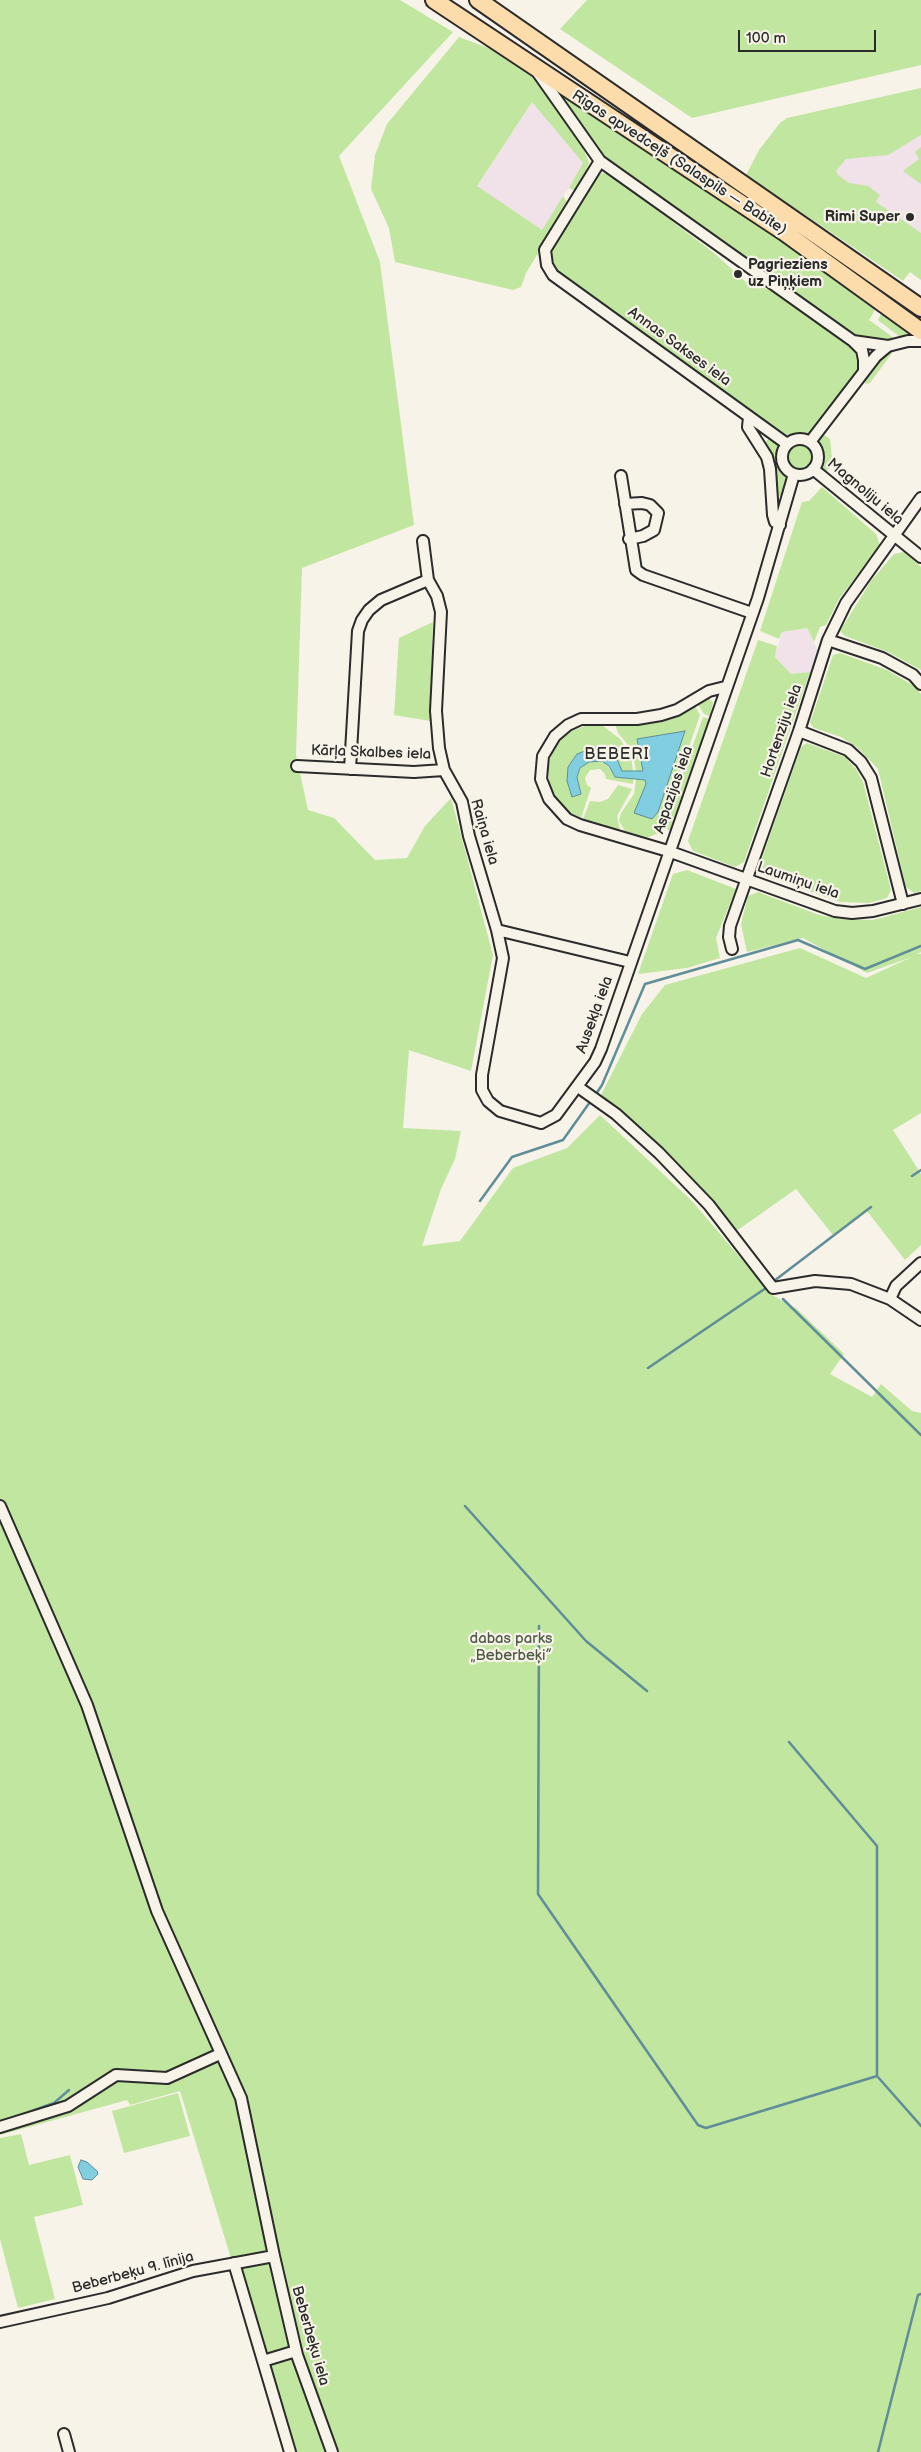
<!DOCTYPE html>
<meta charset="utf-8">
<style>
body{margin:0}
#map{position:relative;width:921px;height:2452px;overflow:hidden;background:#f7f3e8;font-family:"Balsamiq Sans",sans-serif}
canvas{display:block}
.scale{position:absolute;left:738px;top:30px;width:138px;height:22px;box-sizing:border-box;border:2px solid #2b2b2b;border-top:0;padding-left:6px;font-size:15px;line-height:18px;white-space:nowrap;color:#2b2b2b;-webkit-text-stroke:4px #f7f3e8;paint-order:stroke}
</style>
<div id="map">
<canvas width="921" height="2452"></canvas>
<div class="scale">100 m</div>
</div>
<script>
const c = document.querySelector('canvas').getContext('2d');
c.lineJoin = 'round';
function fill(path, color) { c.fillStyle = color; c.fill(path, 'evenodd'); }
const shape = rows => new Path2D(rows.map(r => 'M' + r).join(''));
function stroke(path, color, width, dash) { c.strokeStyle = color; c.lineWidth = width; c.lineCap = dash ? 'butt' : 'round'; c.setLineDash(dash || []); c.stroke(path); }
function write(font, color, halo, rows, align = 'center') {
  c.font = font + ' "Balsamiq Sans",sans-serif'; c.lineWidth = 4.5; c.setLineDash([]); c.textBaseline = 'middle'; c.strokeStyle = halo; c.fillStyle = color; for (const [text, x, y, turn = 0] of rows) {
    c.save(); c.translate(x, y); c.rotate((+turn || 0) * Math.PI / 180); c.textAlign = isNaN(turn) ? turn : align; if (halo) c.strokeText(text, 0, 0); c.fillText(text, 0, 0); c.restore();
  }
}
const built = shape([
 [533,101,584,164,542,230,476,187],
 [921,117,921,280,807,196,839,149],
 [807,628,818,651,810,672,791,674,775,657,782,632]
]);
const green = shape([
 [0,0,400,0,453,32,339,156,380,262,414,525,302,568,296,755,308,810,334,818,375,860,407,858,425,826,451,798,493,955,471,1071,409,1050,403,1128,461,1131,455,1159,441,1189,422,1246,460,1241,513,1168,567,1148,600,1115,692,1201,772,1295,797,1309,844,1354,830,1374,872,1397,881,1384,912,1411,921,1413,921,2452,290,2452,180,2091,130,2105,127,2100,0,2135],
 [587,0,921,0,921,65,692,118,560,29],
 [459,37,491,49,526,71,542,87,581,144,589,162,584,178,576,191,569,188,583,163,532,102,477,186,542,230,563,196,568,204,526,273,521,287,513,290,395,262,389,228,371,189,375,155,387,124],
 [921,88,921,135,888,155,846,159,836,171,838,175,849,183,868,186,880,195,876,202,921,233,921,280,910,272,903,281,746,175,759,150,780,123,787,118],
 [562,90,795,249,876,308,869,320,894,338,883,341,856,336,844,330,609,162,597,149,558,94],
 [921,147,921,184,903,171,919,159,915,152],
 [602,173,609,174,714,253,748,284,752,283,769,290,856,350,859,367,810,434,786,435,560,276,554,269,552,260,552,247,596,177],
 [882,312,908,331,906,336,900,337,878,320],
 [895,349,870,383,866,384,862,380,881,356],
 [823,434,830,439,832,459,826,474,821,467,824,455,818,442],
 [771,437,777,443,777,461,781,473,788,481,783,496,775,495,777,491,776,470,770,452,763,444],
 '786 457a14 14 0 1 1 28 0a14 14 0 1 1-28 0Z',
 [822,487,876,534,880,545,839,599,826,625,820,627,814,642,807,628,782,632,779,639,760,631,802,502,809,501],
 [904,552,921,567,921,670,888,652,845,636,840,631,871,581,894,554],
 [433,622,430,721,394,715,399,638],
 [758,640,777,646,775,657,791,674,810,672,744,862,735,867,693,851,688,841],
 [840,653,887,670,914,686,921,694,921,891,914,893,906,887,878,769,858,748,841,737,814,728,810,723,833,655],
 [707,697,713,702,710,716,704,714,697,703],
 [695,706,700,715,659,833,646,838,625,831,619,821,621,813,634,794,636,779,645,780,646,784,685,731,637,739,643,771,636,771,632,750,618,733,615,724,643,725,657,722],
 [703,717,709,719,670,831,664,827],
 [590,724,603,726,620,739,631,756,633,771,622,771,617,759,604,750,568,767,581,794,577,775,583,765,593,760,605,762,615,777,633,779,633,784,606,779,605,774,600,769,590,770,585,778,587,785,591,788,581,818,569,812,558,802,549,782,548,768,552,752,561,739,572,731],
 [807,743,845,757,856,769,863,782,891,890,887,898,869,903,840,902,763,875,758,870,801,747],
 [618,785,632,789,617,816,620,830,583,819,590,801,600,802,608,799],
 [687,870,736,889,716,938,720,958,687,968,638,974,673,874],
 [758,892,819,915,843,919,873,920,921,907,921,952,917,954,921,954,921,1113,893,1130,921,1174,921,1245,905,1260,867,1211,833,1235,796,1189,735,1232,662,1149,601,1095,642,1014,665,985,800,948,866,978,912,957,867,973,803,938,747,952,741,924,748,896],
 [178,2093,190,2136,124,2153,112,2111],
 [21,2134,29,2165,70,2155,83,2205,34,2217,55,2299,18,2308,0,2239,0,2138]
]);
const water = shape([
 [685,731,658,812,652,819,634,813,646,784,645,780,615,777,609,766,602,761,589,762,580,768,577,777,581,794,572,797,567,781,568,767,577,754,590,749,604,750,617,759,622,771,643,771,637,739,685,731],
 [81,2160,87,2162,97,2171,98,2174,92,2180,83,2179,78,2167,81,2160]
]);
const stream = shape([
 [596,1094,602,1085,645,984,798,940,865,969,921,946],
 [912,1176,921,1170],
 [480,1201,512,1157,563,1140,590,1102],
 [774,1281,871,1207],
 [783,1299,921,1435],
 [648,1368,766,1288],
 [465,1506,586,1641,647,1691],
 [539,1626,538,1894,698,2125,706,2128,877,2076],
 [789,1742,877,1846,877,2076,921,2126],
 [15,2117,54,2103,69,2090],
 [878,2452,918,2295,921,2294]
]);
const minor = shape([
 [538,73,600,161,853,341,862,350,864,360,864,371],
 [600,161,545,250,547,265,553,275,787,444],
 [853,341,888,346,908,341,921,341],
 [749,417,748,427,767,457,770,469,773,515,775,522,780,525],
 '782 457a18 18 0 1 1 36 0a18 18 0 1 1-36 0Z',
 [810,442,876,356,888,346],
 [813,469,921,557],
 [621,476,636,570,643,575,752,613],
 [625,504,642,503,650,505,658,513,654,530,643,536,629,539],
 [423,541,428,580,437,596,441,612,436,711,439,748,444,770,462,802,469,836,497,930,630,962],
 [828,640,882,658,913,675,921,684],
 [725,687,709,691,677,710,661,715,637,719,581,719,568,725,555,736,543,756,541,779,549,799,567,819,580,825,668,851,835,911,852,913,873,911,921,899],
 [799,731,848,750,861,762,871,778,903,904],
 [297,766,414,772,444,770],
 [350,769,358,631,362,620,369,610,381,600,428,580],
 [497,930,503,958,482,1075,482,1090,488,1101,500,1111,541,1123,556,1115,595,1062,601,1049,758,598,794,474],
 [732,949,729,937,730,926,799,731,828,640,846,603,921,498],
 [578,1087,616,1114,659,1153,709,1205,773,1288,815,1281,851,1284,890,1299,921,1320],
 [890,1299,896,1286,921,1263],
 [0,1506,87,1705,157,1911,241,2098,274,2256,297,2355,332,2452],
 [0,2127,68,2106,116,2075,167,2078,220,2054],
 [234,2263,290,2452],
 [0,2322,108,2298,193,2271,274,2256],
 [263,2361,296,2351],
 [64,2434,69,2452]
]);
const trunk = shape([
 [434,0,784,232,921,331],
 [478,0,921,308]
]);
const markers = [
 [910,217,5,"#2b2b2b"],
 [738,274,5,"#2b2b2b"]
];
const streetNames = [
 ["Rīgas apvedceļš (Salaspils — Babīte)",679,163,33],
 ["Annas Sakses iela",679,347,36],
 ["Magnoliju iela",865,492,40],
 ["Hortenziju iela",782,731,-71],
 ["Kārļa Skalbes iela",371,753,2],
 ["Aspazijas iela",674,790,-71],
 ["Raiņa iela",484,832,74],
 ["Laumiņu iela",798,881,19],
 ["Ausekļa iela",595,1015,-70],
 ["Beberbeķu 9. līnija",133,2273,-15],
 ["Beberbeķu iela",310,2336,74]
];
const poiNames = [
 ["Rimi Super",900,217],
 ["Pagrieziens",748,265,"left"],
 ["uz Piņķiem",748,282,"left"]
];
const parkNames = [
 ["dabas parks",511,1639],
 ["„Beberbeķi”",511,1656]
];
const neighbourhoodNames = [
 ["BEBERI",617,755]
];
fill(built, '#f0e2e8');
fill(green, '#c1e6a0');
fill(water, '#82cee1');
stroke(water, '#5f8d98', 1);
stroke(stream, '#5f8d98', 2.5);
stroke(minor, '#2b2b2b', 14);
stroke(trunk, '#2b2b2b', 20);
stroke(minor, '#f7f3e8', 10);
stroke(trunk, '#fddcac', 16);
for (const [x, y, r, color] of markers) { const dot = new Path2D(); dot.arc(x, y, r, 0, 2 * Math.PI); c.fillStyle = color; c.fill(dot); stroke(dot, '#f7f3e8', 2); }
write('15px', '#2b2b2b', '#f7f3e8', streetNames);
write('bold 15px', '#2b2b2b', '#f7f3e8', poiNames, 'right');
write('15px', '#505a48', '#f7f3e8', parkNames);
c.letterSpacing = '1px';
write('16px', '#2b2b2b', '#f7f3e8', neighbourhoodNames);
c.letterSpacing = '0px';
</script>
